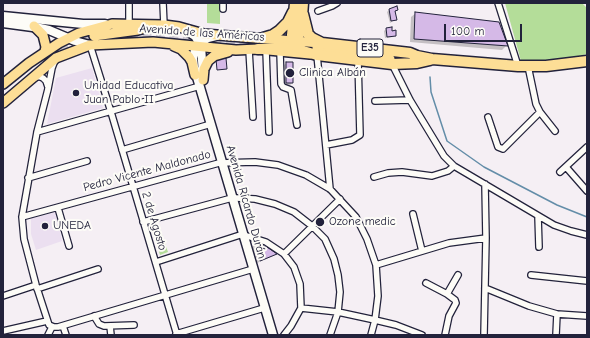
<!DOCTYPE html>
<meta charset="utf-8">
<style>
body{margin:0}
#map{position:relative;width:590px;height:338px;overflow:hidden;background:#f5eff4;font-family:"Comic Neue",sans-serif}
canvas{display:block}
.frame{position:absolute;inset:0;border:4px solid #22223b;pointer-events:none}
.scale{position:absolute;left:444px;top:24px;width:78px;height:18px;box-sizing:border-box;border:2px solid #22223b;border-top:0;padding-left:5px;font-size:12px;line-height:14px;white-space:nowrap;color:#22223b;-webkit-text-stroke:3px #fdfcf7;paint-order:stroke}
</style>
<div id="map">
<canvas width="590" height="338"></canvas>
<div class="frame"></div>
<div class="scale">100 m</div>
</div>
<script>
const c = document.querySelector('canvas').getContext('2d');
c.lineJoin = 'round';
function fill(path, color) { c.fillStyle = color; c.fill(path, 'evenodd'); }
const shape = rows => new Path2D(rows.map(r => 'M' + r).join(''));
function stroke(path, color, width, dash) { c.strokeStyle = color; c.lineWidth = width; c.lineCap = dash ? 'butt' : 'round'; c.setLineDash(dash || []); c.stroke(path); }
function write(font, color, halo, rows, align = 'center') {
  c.font = font + ' "Comic Neue",sans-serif'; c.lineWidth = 4; c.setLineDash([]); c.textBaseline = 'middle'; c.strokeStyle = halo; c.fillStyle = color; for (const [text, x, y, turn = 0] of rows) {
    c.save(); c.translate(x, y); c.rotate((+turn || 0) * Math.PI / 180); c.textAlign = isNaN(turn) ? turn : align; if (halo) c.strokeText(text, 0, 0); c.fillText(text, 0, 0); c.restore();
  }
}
const built = shape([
 [92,68,103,108,47,124,56,78],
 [55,212,62,241,36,250,31,234,31,218,38,217]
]);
const green = shape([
 [207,3,220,3,220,24,207,23],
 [505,3,582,3,587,8,587,54,567,59,521,61],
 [159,226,168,252,160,255,152,228]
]);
const shadow = shape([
 [389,10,397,10,395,12,396,19,390,23,387,12],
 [416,13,506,46,502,50,410,42,411,17],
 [386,29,391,32,395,35,393,37,385,38,384,31],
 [286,63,292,83,289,86,284,86,283,66],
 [255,244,267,248,276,254,273,256,257,263,252,247]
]);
const stream = shape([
 [430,77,431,92,447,141,484,167,557,205,587,217]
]);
const building = shape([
 [397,6,398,10,395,11,397,20,391,21,389,9,397,6],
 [415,12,499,22,508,46,414,39,415,12],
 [392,27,392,31,396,30,396,36,387,37,386,28,392,27],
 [226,58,227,69,217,70,216,59,226,58],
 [286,62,293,62,293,83,286,83,286,62],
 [255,243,267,247,277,254,260,261,255,243]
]);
const primaryTunnel = shape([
 [129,34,200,37],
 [101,39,135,37],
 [199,40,268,45],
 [72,42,94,36,102,36],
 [295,45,317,48],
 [60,51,67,47,79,44]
]);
const street = shape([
 [129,3,129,23],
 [163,3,164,25],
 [223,3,223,9],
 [498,3,518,66],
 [318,11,332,6,337,3],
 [90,45,111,112,177,335],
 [249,50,253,117],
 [266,50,269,132],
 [280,52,281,84,283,87,291,90,297,125],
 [317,55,330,189],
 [55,60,52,68,48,89,37,132,22,217,24,239,36,285,49,325,54,327,58,327,253,269],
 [392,64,410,100,444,156,454,166,554,225,571,231,587,235],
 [528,66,536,104,540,112,555,131],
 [35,78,38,76,43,78,46,81,48,87],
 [375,101,410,100],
 [488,117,498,147,503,149,540,112],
 [37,132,200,86],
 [326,145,352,140,360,135,358,60],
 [122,150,211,124],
 [566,167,587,191],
 [560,172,587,147],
 [374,177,388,173,402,172,432,176,448,171,454,166],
 [28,178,87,161],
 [236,198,255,199,275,204,294,212,312,226,325,239,334,259,338,275,340,292,338,312,330,335],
 [58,208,69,246],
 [413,214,422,251],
 [538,216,539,247],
 [22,217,219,163,255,162,278,165,306,175,330,189,356,217,367,239,376,265,378,296,375,320,371,335],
 [143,222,232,198],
 [284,254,340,199],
 [156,262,240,235,244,235,266,242,284,254,294,267,300,284,301,308,291,326,284,335],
 [376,265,449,243,486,238],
 [531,275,587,281],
 [426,283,447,294],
 [485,288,529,306,557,314,587,316],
 [37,289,98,269],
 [3,296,36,285],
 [301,308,338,312,375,320,396,325,422,335],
 [94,316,99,324,104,326,134,325],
 [63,326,66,335],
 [110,326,111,335],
 [3,331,47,321],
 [176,334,264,308],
 [48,335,52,327],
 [445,335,449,316,456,303,455,300,447,294,458,275],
 [484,335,486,238,485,184],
 [556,335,557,314]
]);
const secondary = shape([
 [3,16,83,24,105,24],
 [3,23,40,28,49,30,75,41,90,45],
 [187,31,195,36,201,46,203,75],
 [216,36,208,38,196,46,193,58,194,67,273,335]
]);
const primary = shape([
 [34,26,43,35,46,47,45,51],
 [94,36,138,30,149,27],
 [174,46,181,49,189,57,192,62,195,75],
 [317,48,347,51],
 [341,53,390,59],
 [203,80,204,69,208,61,214,56,228,52],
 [3,84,29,63,59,43,79,33,112,24,164,25,179,27,204,34,320,43],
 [3,103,56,58,90,45,153,42,236,50,258,49,310,54]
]);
const highway = shape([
 [295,3,292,35,296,46,303,51,317,55,392,64,417,63,430,60],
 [303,14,308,34,312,38,322,43,410,53,417,56,432,59,518,66,546,66,587,61],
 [263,38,273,35,279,31,288,22,293,12],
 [258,49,283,48,287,47,291,44,298,36,301,30,303,3]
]);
const markers = [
 [290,73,5,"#22223b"],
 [76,93,4,"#22223b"],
 [320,222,5,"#22223b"],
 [45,226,4,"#22223b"]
];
const shields = [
 [370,48,26]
];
const shieldNames = [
 ["E35",370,48]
];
const streetNames = [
 ["Avenida de las Américas",202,33,4],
 ["Pedro Vicente Maldonado",147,171,-15],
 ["Avenida Ricardo Durán",246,202,74],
 ["2 de Agosto",154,221,73]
];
const poiNames = [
 ["Clinica Albán",299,73],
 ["Unidad Educativa",84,86],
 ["Juan Pablo II",84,100],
 ["Ozone medic",329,222],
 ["UNEDA",53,226]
];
fill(built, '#ebdff0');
fill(green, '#b4dd99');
fill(shadow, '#0003');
stroke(stream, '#638da8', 1.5);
fill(building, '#d5b9e7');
stroke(building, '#22223b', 1);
stroke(primaryTunnel, '#cbc6cf', 9, [9, 4.5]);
stroke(street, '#22223b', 8);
stroke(secondary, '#22223b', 11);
stroke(primary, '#22223b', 12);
stroke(highway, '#22223b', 13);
stroke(street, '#fdfcf7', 5.5);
stroke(secondary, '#fdfcf7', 8);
stroke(primary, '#fdde96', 9);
stroke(highway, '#fdde96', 10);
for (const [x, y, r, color] of markers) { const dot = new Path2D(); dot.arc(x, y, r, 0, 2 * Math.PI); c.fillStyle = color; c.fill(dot); stroke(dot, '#fdfcf7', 1.5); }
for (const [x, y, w] of shields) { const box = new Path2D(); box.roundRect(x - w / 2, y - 9, w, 18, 3); c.fillStyle = '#fdfcf7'; c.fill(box); stroke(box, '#22223b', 1); }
write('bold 11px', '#22223b', null, shieldNames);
write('12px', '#22223b', '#fdfcf7', streetNames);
write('12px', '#22223b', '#fdfcf7', poiNames, 'left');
</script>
